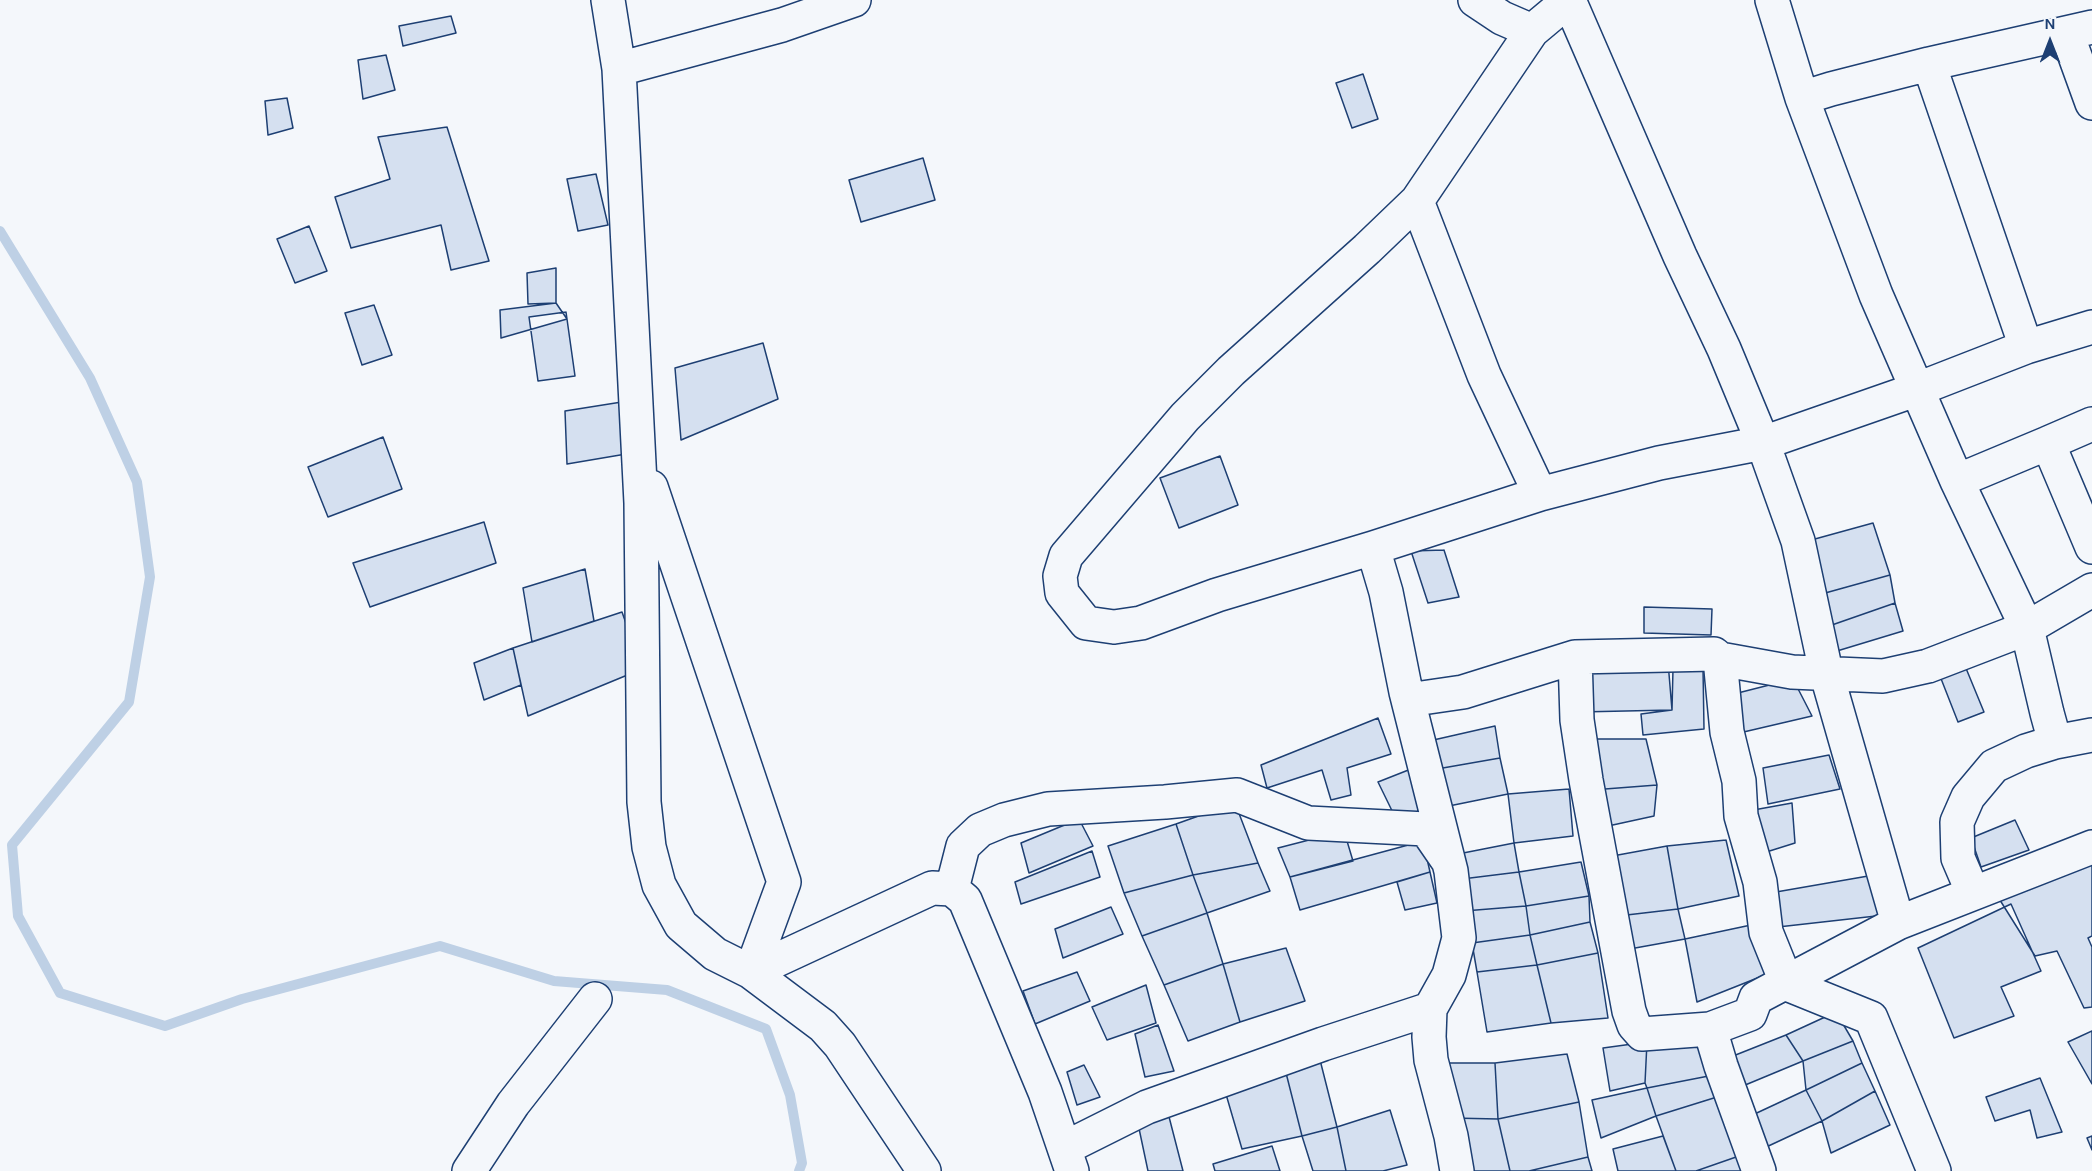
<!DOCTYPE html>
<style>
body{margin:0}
#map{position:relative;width:2092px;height:1171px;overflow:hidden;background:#f4f7fb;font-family:Karla,sans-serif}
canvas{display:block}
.north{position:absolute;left:2020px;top:12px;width:60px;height:60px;-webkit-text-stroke:4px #f4f7fb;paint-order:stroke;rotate:0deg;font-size:16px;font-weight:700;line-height:24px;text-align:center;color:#1d3f73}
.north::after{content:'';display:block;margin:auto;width:21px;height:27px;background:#1d3f73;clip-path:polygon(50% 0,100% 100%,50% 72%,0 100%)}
</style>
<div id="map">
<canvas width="2092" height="1171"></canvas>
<div class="north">N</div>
</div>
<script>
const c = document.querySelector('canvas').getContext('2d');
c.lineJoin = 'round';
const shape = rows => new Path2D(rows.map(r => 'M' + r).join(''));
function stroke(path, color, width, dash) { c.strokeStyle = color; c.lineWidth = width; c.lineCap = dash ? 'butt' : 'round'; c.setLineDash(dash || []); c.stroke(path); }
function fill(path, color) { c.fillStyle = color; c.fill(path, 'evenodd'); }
const stream = shape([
 [0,231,90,378,137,482,150,577,129,702,12,845,18,916,60,993,165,1026,242,999,440,946,554,981,667,990,766,1029,790,1095,802,1163,799,1171]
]);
const building = shape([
 [451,16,456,33,403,46,399,26,451,16],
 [386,55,395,90,363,99,358,60,386,55],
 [1363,74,1378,119,1352,128,1336,83,1363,74],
 [287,98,293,128,268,135,265,101,287,98],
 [447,127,489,261,451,270,441,225,351,248,335,197,390,179,378,137,447,127],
 [923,158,935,200,861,222,849,180,923,158],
 [596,174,608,225,578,231,567,179,596,174],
 [309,226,327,271,295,283,277,239,309,226],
 [556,268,556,303,528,304,527,273,556,268],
 [556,303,567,319,501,338,500,310,556,303],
 [374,305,392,355,362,365,345,313,374,305],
 [566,312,575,376,538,381,529,317,566,312],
 [763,343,778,399,681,440,675,368,763,343],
 [628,401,632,453,567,464,565,411,628,401],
 [383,437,402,489,328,517,308,467,383,437],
 [1220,456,1238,505,1179,528,1160,478,1220,456],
 [484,522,496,563,370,607,353,563,484,522],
 [1873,523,1890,575,1818,595,1804,542,1873,523],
 [1444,550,1459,597,1428,603,1411,551,1444,550],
 [585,569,594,621,532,642,523,588,585,569],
 [1890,575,1895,603,1829,626,1818,595,1890,575],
 [1895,603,1903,631,1837,651,1829,626,1895,603],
 [1644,607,1712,609,1711,635,1644,633,1644,607],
 [622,612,642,669,528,716,513,648,622,612],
 [513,648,521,685,484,700,474,663,513,648],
 [1963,661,1984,712,1958,722,1938,671,1963,661],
 [1668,662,1672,710,1579,712,1577,664,1668,662],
 [1703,668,1704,729,1643,735,1641,714,1672,710,1673,669,1703,668],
 [1793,679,1812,716,1735,734,1726,696,1793,679],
 [1378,718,1391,754,1347,768,1351,795,1331,800,1322,770,1267,788,1261,765,1378,718],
 [1495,726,1500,758,1437,769,1429,741,1495,726],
 [1588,739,1646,739,1657,785,1592,790,1588,739],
 [1829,755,1840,789,1768,804,1763,768,1829,755],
 [1500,758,1508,794,1444,807,1437,769,1500,758],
 [1416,767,1424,812,1398,823,1378,782,1416,767],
 [1657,785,1654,816,1599,828,1592,790,1657,785],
 [1569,789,1573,836,1514,843,1508,794,1569,789],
 [1235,803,1258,863,1193,875,1176,824,1235,803],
 [1792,803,1795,843,1760,854,1748,811,1792,803],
 [1079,819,1093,846,1029,873,1021,843,1079,819],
 [2015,820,2029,850,1981,867,1971,838,2015,820],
 [1176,824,1193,875,1124,893,1108,846,1176,824],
 [1344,831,1353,861,1290,877,1278,848,1344,831],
 [1726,840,1739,896,1678,909,1667,846,1726,840],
 [1423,841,1430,872,1300,910,1290,877,1423,841],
 [1514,843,1519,872,1462,879,1458,854,1514,843],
 [1667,846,1678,909,1618,916,1607,857,1667,846],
 [1092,851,1100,877,1021,904,1015,882,1092,851],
 [2092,861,2092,936,2088,938,2092,947,2092,1007,2084,1008,2057,951,2035,956,1998,897,2092,861],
 [1581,862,1589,896,1526,906,1519,872,1581,862],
 [1258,863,1270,891,1207,913,1193,875,1258,863],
 [1430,872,1437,903,1405,910,1397,882,1430,872],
 [1519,872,1526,906,1464,911,1462,879,1519,872],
 [1193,875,1207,913,1142,936,1124,893,1193,875],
 [1874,875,1885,915,1778,927,1776,892,1874,875],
 [1589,896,1590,922,1530,935,1526,906,1589,896],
 [2011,904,2041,971,2001,987,2014,1016,1954,1038,1918,948,2011,904],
 [1526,906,1530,935,1472,943,1464,911,1526,906],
 [1111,907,1123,934,1063,958,1055,929,1111,907],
 [1678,909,1685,939,1624,950,1618,916,1678,909],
 [1207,913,1223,964,1164,985,1142,936,1207,913],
 [1590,922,1598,953,1537,965,1530,935,1590,922],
 [1751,925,1765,975,1697,1002,1685,939,1751,925],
 [1530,935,1537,965,1477,972,1472,943,1530,935],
 [1286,948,1305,1001,1240,1022,1223,964,1286,948],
 [1598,953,1608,1018,1551,1023,1537,965,1598,953],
 [1223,964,1240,1022,1188,1041,1164,985,1223,964],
 [1537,965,1551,1023,1487,1032,1477,972,1537,965],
 [1077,972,1090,1001,1035,1024,1023,991,1077,972],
 [1146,985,1156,1023,1107,1040,1092,1007,1146,985],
 [1836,1012,1853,1041,1803,1061,1786,1035,1836,1012],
 [1158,1025,1174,1071,1145,1077,1135,1034,1158,1025],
 [2092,1031,2092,1084,2068,1042,2092,1031],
 [1786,1035,1803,1061,1738,1088,1728,1058,1786,1035],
 [1701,1036,1719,1074,1647,1088,1645,1083,1647,1042,1701,1036],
 [1853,1041,1862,1063,1806,1090,1803,1061,1853,1041],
 [1647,1042,1645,1083,1610,1091,1603,1048,1647,1042],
 [1318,1052,1337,1127,1302,1136,1284,1065,1318,1052],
 [1567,1054,1579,1102,1498,1119,1495,1063,1567,1054],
 [1436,1063,1495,1063,1498,1119,1451,1118,1436,1063],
 [1862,1063,1875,1091,1822,1121,1806,1090,1862,1063],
 [1084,1065,1100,1097,1077,1105,1067,1072,1084,1065],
 [1284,1065,1302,1136,1242,1149,1223,1084,1284,1065],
 [1719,1074,1717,1097,1656,1116,1647,1088,1719,1074],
 [2040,1078,2062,1132,2037,1138,2030,1110,1995,1121,1986,1097,2040,1078],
 [1647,1088,1656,1116,1601,1138,1592,1100,1647,1088],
 [1806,1090,1822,1121,1762,1149,1746,1118,1806,1090],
 [1875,1091,1890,1125,1831,1153,1822,1121,1875,1091],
 [1717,1097,1739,1156,1696,1171,1676,1171,1656,1116,1717,1097],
 [1579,1102,1588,1157,1529,1171,1510,1171,1498,1119,1579,1102],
 [1167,1109,1183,1171,1148,1171,1137,1119,1167,1109],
 [1390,1110,1407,1165,1383,1171,1346,1171,1337,1127,1390,1110],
 [1451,1118,1498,1119,1510,1171,1464,1171,1451,1118],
 [1337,1127,1346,1171,1313,1171,1302,1136,1337,1127],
 [1663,1136,1676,1171,1618,1171,1613,1149,1663,1136],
 [2092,1136,2092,1150,2087,1138,2092,1136],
 [1272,1146,1280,1171,1215,1171,1213,1164,1272,1146],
 [1739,1156,1744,1171,1696,1171,1739,1156],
 [1588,1157,1592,1171,1529,1171,1588,1157]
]);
const minor = shape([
 [608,0,619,69,641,503,644,802,649,847,659,885,681,925,715,954,751,972,823,1026,840,1045,924,1171],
 [1475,0,1502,18,1532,31],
 [1569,0,1532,31,1417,201,1367,249,1231,371,1185,417,1066,556,1060,576,1062,593,1086,623,1114,627,1141,623,1217,595,1373,548,1540,494,1659,463,1763,443,1918,389,2026,347,2092,327],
 [1569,0,1680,256,1724,349,1763,443,1798,541,1826,672,1898,923],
 [1772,0,1802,98,1876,295,1957,481,2027,628,2047,713,2055,742],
 [2067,34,2092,103],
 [1929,64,2026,347],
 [619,69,782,25,854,0],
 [1802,98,1831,89,1929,64,2092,27],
 [1417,201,1484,375,1540,494],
 [2092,424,2048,443,2092,547],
 [1957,481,2048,443],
 [651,487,784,882,751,972],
 [1373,548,1386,592,1406,692,1451,871,1459,938,1449,975,1430,1009,1429,1037,1431,1060,1451,1136,1457,1171],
 [1575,657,1577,720,1586,780,1629,1011,1634,1025,1642,1034,1710,1029,1750,1014,1756,998,1898,923,2092,847],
 [1720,659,1727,732,1739,781,1741,816,1760,882,1766,932,1787,984,1871,1018,1934,1171],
 [1408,700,1463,692,1575,657,1714,654,1720,659,1792,672,1883,676,1928,666,2027,628,2092,590],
 [952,889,965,900,1045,1092,1072,1171],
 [1973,893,1958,858,1957,822,1968,797,1994,766,2026,751,2055,742,2092,735],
 [751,972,932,888,952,889,963,846,980,830,1004,820,1048,809,1165,802,1237,795,1308,823,1426,829,1448,861],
 [1710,1029,1721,1066,1759,1171],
 [1065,1148,1147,1107,1323,1044,1430,1009],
 [469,1171,513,1104,595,999]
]);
stroke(stream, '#bed0e5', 10);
fill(building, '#d5e0f0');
stroke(building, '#1d3f73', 1.5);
stroke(minor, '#1d3f73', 36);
stroke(minor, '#f4f7fb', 33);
</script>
